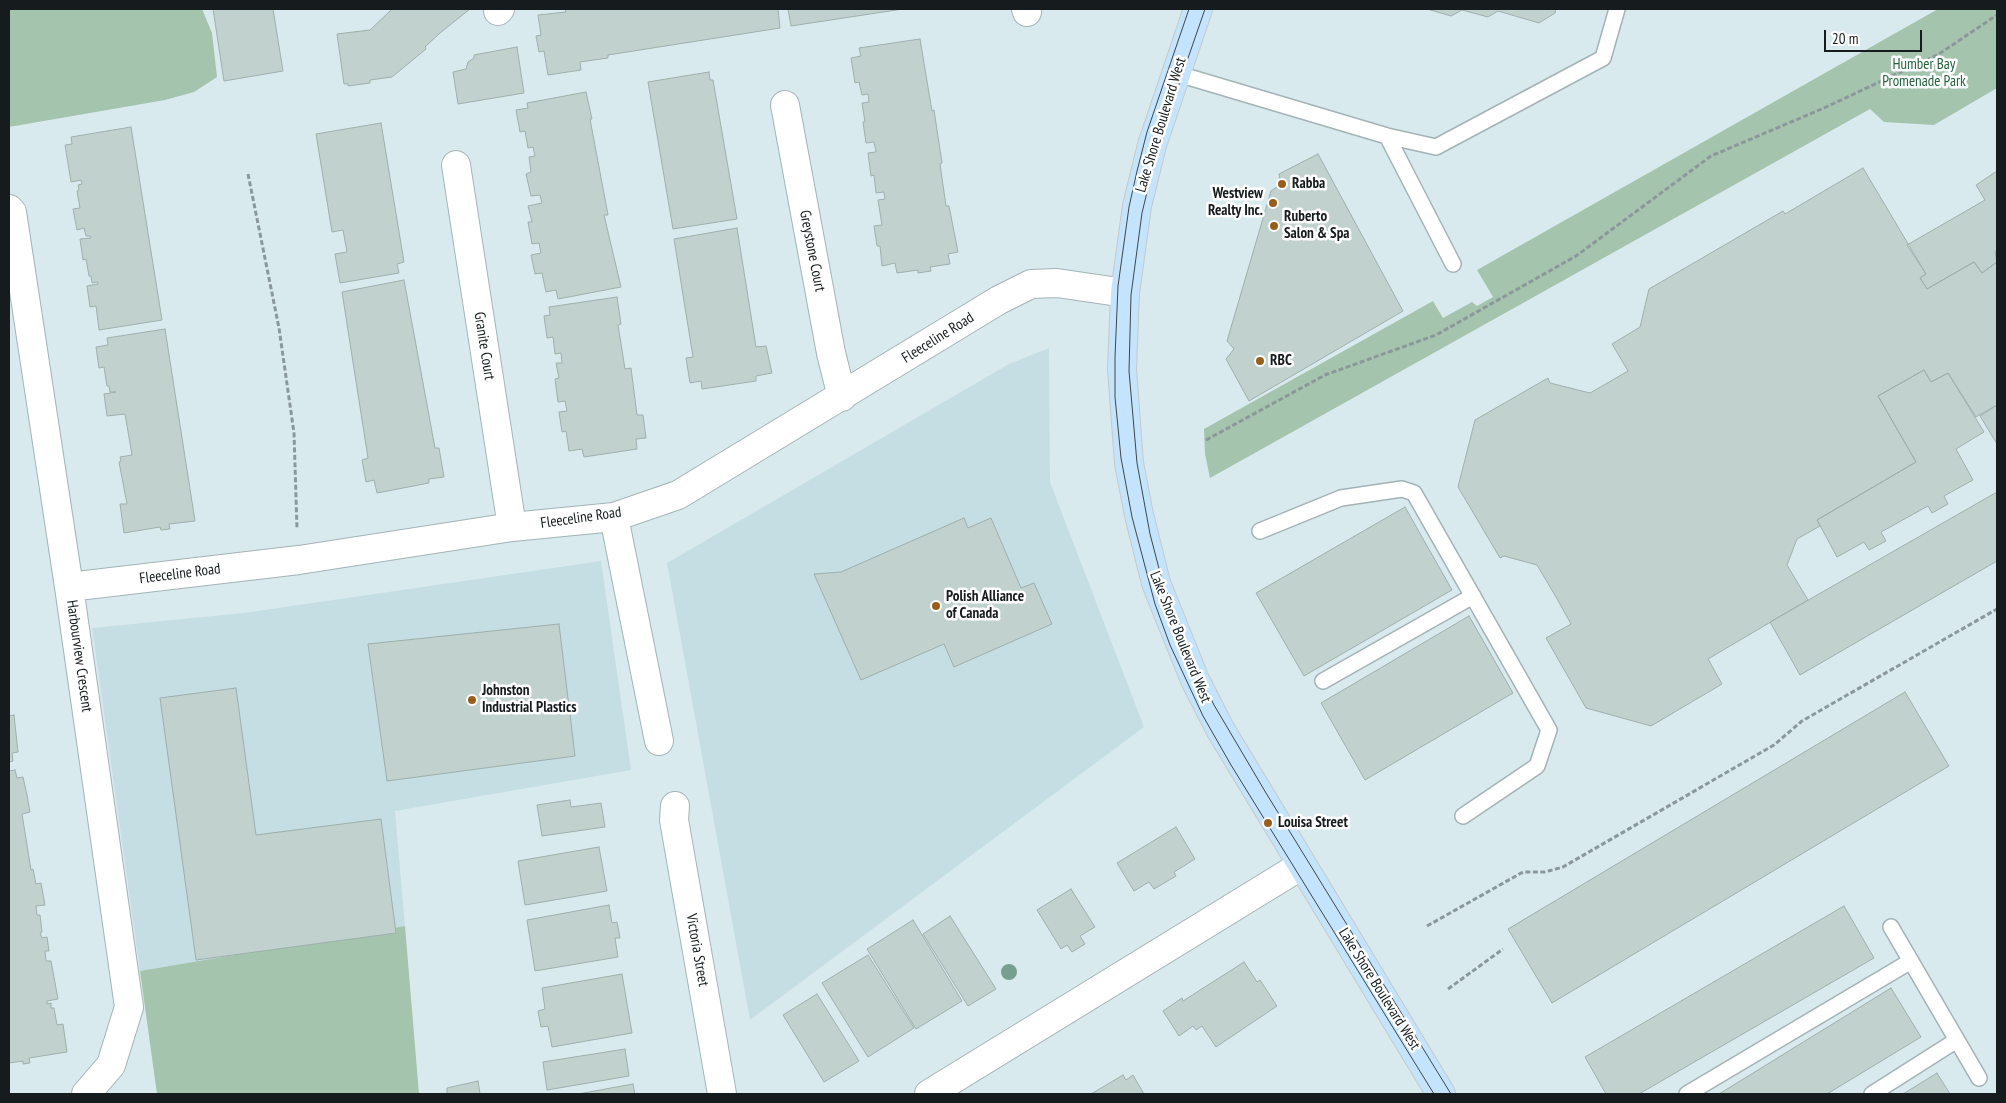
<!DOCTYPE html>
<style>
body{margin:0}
#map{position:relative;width:2006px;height:1103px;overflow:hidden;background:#d9eaee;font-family:"PT Sans Narrow",sans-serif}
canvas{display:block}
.frame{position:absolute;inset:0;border:10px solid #161c1e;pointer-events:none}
.scale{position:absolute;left:1824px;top:30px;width:98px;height:22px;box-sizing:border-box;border:2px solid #161c1e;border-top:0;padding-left:6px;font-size:15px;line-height:18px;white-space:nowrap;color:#161c1e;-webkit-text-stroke:4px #fff;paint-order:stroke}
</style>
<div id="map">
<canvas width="2006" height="1103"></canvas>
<div class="frame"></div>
<div class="scale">20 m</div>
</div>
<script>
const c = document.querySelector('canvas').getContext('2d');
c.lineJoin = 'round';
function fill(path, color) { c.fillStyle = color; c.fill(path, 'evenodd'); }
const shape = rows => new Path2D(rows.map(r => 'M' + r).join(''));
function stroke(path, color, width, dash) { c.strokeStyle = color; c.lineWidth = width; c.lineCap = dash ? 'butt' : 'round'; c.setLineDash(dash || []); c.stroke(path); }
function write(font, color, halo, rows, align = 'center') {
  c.font = font + ' "PT Sans Narrow",sans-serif'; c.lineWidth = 5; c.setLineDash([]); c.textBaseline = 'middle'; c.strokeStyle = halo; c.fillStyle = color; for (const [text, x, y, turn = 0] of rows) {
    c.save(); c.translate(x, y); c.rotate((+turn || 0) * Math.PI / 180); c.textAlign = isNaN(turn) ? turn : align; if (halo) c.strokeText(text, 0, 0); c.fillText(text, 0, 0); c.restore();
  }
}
const built = shape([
 [1049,348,1050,482,1144,727,750,1020,667,563,1009,364],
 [601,561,631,770,395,811,405,926,140,971,92,628,244,613]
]);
const green = shape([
 [9,9,202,9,212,33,217,77,194,92,165,100,9,127],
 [1938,9,1997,9,1997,88,1934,125,1884,122,1870,109,1210,478,1205,454,1204,429,1433,301,1443,318,1472,302,1477,306,1493,297,1477,270],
 [405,926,419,1094,157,1094,140,971]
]);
const building = shape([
 [213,9,273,9,283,71,224,81,213,9],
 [390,9,470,9,440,33,425,47,426,49,392,77,370,80,370,83,348,86,348,84,344,84,337,34,370,30,391,10,390,9],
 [565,9,778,9,780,28,608,55,608,58,580,62,581,70,548,75,544,51,539,52,536,36,541,35,538,15,566,12,565,9],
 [788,9,903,9,791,26,788,9],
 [1427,9,1556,9,1555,13,1539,23,1498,11,1488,17,1462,10,1451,16,1427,9],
 [920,39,932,111,934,110,942,163,940,164,946,206,949,206,958,252,948,254,950,264,930,267,931,271,918,273,918,270,897,273,895,263,882,266,880,246,877,246,874,226,882,225,878,200,885,199,884,192,876,193,874,175,871,176,868,153,876,152,874,142,866,143,863,122,865,122,862,103,869,102,868,94,862,95,859,82,855,83,851,58,861,56,859,48,920,39],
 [517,47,524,93,458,104,453,72,466,69,468,62,474,58,474,55,517,47],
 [709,72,710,80,713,80,737,219,673,229,648,82,709,72],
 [586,92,592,119,590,119,608,215,604,215,621,287,558,299,556,290,546,292,542,273,535,274,531,255,541,253,539,243,532,244,528,222,532,222,528,206,542,203,540,195,531,196,526,174,531,172,529,157,535,156,533,147,528,148,525,131,520,132,516,110,528,108,527,103,586,92],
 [381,123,404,262,397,264,399,273,340,283,335,254,347,252,343,230,332,232,316,134,381,123],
 [131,127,162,320,99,330,96,306,90,307,87,286,98,284,98,282,92,283,91,276,89,276,86,259,83,260,80,239,91,238,90,236,86,236,84,228,77,230,73,209,80,208,77,191,79,190,78,185,82,184,81,180,71,182,65,145,72,144,71,137,131,127],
 [1318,154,1403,311,1249,401,1226,359,1234,349,1227,341,1271,191,1281,184,1279,174,1318,154],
 [1863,168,1926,274,1920,278,1927,289,1974,262,1982,273,1997,262,1997,405,1976,417,1948,373,1931,382,1924,370,1878,396,1916,462,1817,520,1820,526,1797,539,1787,565,1808,600,1708,659,1722,684,1651,726,1586,708,1546,638,1571,624,1556,597,1537,565,1504,556,1500,558,1458,487,1475,420,1548,378,1550,383,1590,393,1628,371,1612,344,1640,327,1649,289,1783,211,1785,214,1863,168],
 [1997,171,1997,250,1995,252,1997,262,1982,273,1974,262,1927,289,1920,278,1926,274,1907,245,1985,200,1976,185,1997,171],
 [737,228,756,347,766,346,772,373,756,376,756,381,702,389,701,381,690,383,686,358,693,357,674,239,737,228],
 [404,280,435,448,439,448,444,477,429,479,429,483,377,493,374,480,366,482,362,460,368,458,342,292,404,280],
 [617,297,621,324,618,325,625,369,631,368,637,415,643,415,646,438,636,439,637,449,584,457,582,449,569,451,566,431,562,432,559,412,567,411,565,401,558,402,555,379,559,378,556,363,562,363,561,353,555,354,553,337,547,338,544,316,550,315,549,307,617,297],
 [165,329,195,521,169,524,170,529,161,530,160,527,124,533,120,504,127,504,119,462,121,461,120,457,132,455,125,414,107,416,104,394,116,392,110,392,109,386,107,386,104,367,99,368,96,347,108,345,107,338,165,329],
 [1924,370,1931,382,1948,373,1984,432,1956,449,1973,480,1944,496,1948,504,1932,513,1928,506,1881,532,1886,541,1869,550,1864,542,1837,557,1817,520,1916,462,1878,396,1924,370],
 [1997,405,1997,444,1980,416,1997,405],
 [1997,492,1997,561,1800,675,1770,622,1997,492],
 [1405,507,1452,590,1304,676,1256,593,1405,507],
 [964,518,968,528,991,518,1021,588,1034,583,1052,624,954,667,944,644,861,680,814,574,841,572,964,518],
 [1469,616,1513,693,1365,780,1321,703,1469,616],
 [559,624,575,756,387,781,368,644,559,624],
 [236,688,256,835,381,819,396,933,196,960,160,698,236,688],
 [1905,692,1949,766,1552,1003,1508,929,1905,692],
 [14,715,18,752,12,753,13,761,9,762,9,716,14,715],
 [15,770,17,778,23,777,27,795,30,812,22,814,31,870,33,869,36,884,41,883,45,905,36,906,37,915,40,915,42,932,40,933,42,938,47,937,49,951,45,951,46,961,51,961,58,999,47,1001,47,1004,51,1003,51,1008,54,1008,57,1025,63,1024,67,1052,29,1058,30,1063,23,1064,23,1061,9,1063,9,771,15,770],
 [570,800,571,807,601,803,605,827,542,836,537,805,570,800],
 [1176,827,1195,859,1174,872,1176,876,1154,889,1149,882,1134,891,1117,863,1176,827],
 [599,847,607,891,525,905,518,861,599,847],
 [1071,889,1095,927,1080,936,1085,944,1072,952,1067,945,1061,949,1037,910,1071,889],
 [609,905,612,923,617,922,620,938,615,938,618,957,535,971,527,920,609,905],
 [1844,906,1874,958,1639,1094,1606,1094,1585,1057,1844,906],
 [950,916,996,989,968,1006,923,934,950,916],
 [913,920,962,1001,916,1029,867,949,913,920],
 [868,955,914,1028,868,1057,822,983,868,955],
 [1244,962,1257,982,1260,980,1277,1006,1216,1047,1202,1026,1196,1030,1193,1026,1179,1036,1163,1011,1182,998,1183,1001,1244,962],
 [622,974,632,1033,552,1047,548,1026,541,1027,538,1011,545,1009,542,988,622,974],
 [1891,988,1921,1037,1827,1094,1719,1094,1891,988],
 [817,994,859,1061,824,1082,783,1015,817,994],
 [625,1049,629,1076,547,1090,543,1062,625,1049],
 [1937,1073,1950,1094,1903,1094,1937,1073],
 [1123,1075,1126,1080,1133,1075,1144,1094,1091,1094,1123,1075],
 [478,1081,480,1094,447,1094,447,1088,478,1081],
 [633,1084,635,1094,578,1094,633,1084]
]);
const path = shape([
 [248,174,279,328,294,433,297,529],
 [1206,440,1325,375,1436,335,1576,256,1711,156,1824,108,1939,54,1997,15],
 [1427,926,1523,872,1545,872,1563,867,1774,745,1802,721,1997,609],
 [1448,989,1503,949]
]);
const lane = shape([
 [1175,73,1387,136,1436,147,1603,58,1617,9],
 [1387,136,1453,264],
 [1260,531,1341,498,1402,489,1414,493,1549,730,1537,766,1463,816],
 [1323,681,1473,596],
 [1891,927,1979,1078],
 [1687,1094,1911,961],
 [1872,1094,1957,1040]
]);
const street = shape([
 [1026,9,1027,12],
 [498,11,500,9],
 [785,105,831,353,842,397],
 [456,165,512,527],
 [9,209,12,212,69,587,129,1007,111,1065,86,1094],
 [614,517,659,741],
 [69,587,299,560,512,527,614,517,678,495,999,300,1031,284,1057,283,1125,293],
 [675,806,674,820,722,1094],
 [929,1094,1302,865]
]);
const primary = shape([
 [1198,9,1152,145,1137,206,1125,293,1122,369,1129,463,1139,515,1156,583,1195,680,1220,729,1441,1094]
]);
const tram = shape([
 [1189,9,1147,132,1137,171,1129,207,1118,286,1115,357,1115,397,1121,458,1132,517,1155,604,1170,645,1203,716,1231,765,1434,1094],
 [1205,9,1159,142,1142,213,1131,295,1129,371,1137,463,1150,534,1162,580,1197,670,1214,705,1266,793,1451,1094]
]);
const trees = [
 [1009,972]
];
const markers = [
 [1282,184,5,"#985f1c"],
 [1273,203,5,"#985f1c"],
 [1274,226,5,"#985f1c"],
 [1260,361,5,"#985f1c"],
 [936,606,5,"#985f1c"],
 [472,700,5,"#985f1c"],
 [1268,823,5,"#985f1c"]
];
const parkNames = [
 ["Humber Bay",1924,65],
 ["Promenade Park",1924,82]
];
const streetNames = [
 ["Lake Shore Boulevard West",1161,125,-73],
 ["Greystone Court",812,251,79],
 ["Fleeceline Road",938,338,-32],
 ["Granite Court",484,346,81],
 ["Fleeceline Road",581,518,-8],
 ["Fleeceline Road",180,574,-7],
 ["Lake Shore Boulevard West",1180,637,68],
 ["Harbourview Crescent",79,656,82],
 ["Victoria Street",697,950,80],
 ["Lake Shore Boulevard West",1379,989,58]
];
const poiNames = [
 ["Rabba",1292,184],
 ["Westview",1263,194,"right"],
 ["Realty Inc.",1263,211,"right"],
 ["Ruberto",1284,217],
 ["Salon & Spa",1284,234],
 ["RBC",1270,361],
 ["Polish Alliance",946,597],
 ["of Canada",946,614],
 ["Johnston",482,691],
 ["Industrial Plastics",482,708],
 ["Louisa Street",1278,823]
];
fill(built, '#c4dee4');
fill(green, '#a4c4ad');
fill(building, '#c1d1ce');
stroke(building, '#9eafac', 1);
stroke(lane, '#a3b3b6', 18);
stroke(street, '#a3b3b6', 30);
stroke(primary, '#c7c9c9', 30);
stroke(path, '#8b989b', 3, [5, 2.5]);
stroke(lane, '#fff', 15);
stroke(street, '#fff', 28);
stroke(primary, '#c4e3fc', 28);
stroke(tram, '#3f474a', 1);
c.fillStyle = '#75a08d';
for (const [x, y] of trees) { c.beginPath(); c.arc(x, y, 8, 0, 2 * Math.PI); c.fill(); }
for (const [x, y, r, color] of markers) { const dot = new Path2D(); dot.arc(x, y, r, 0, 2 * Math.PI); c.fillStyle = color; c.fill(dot); stroke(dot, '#fff', 2); }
write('15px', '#23643d', '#fff', parkNames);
write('15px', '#161c1e', '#fff', streetNames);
write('bold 15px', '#161c1e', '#fff', poiNames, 'left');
</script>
